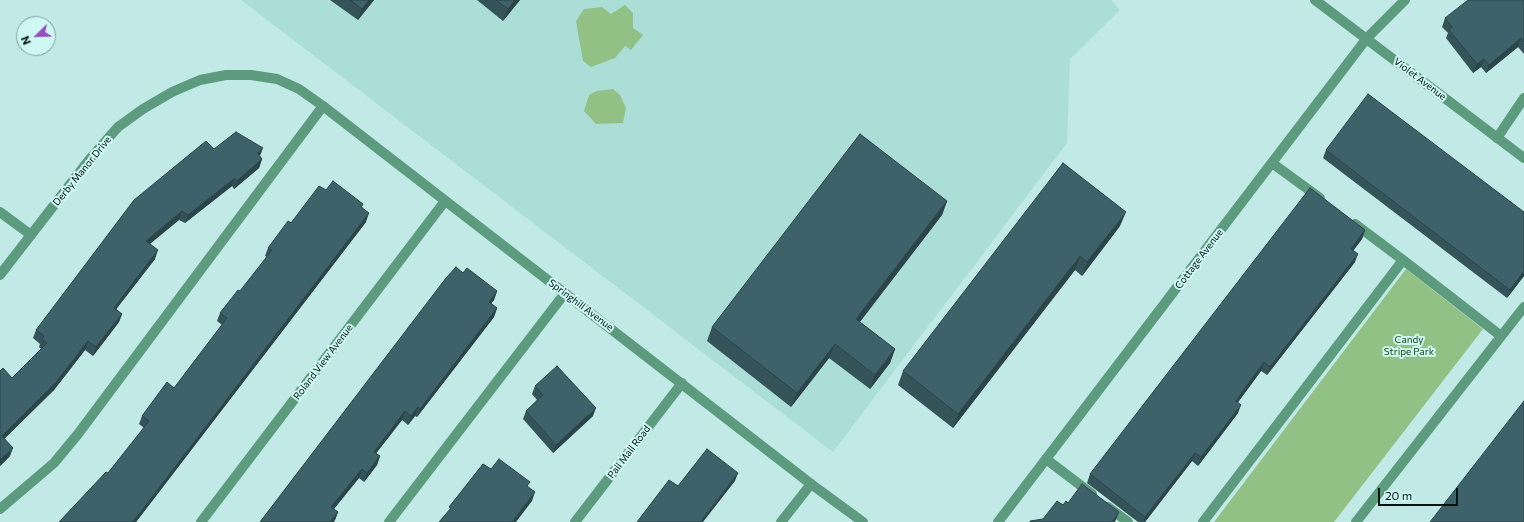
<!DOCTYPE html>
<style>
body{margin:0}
#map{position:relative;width:1524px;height:522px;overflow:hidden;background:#c1eae6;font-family:Commissioner,sans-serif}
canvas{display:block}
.north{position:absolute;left:16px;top:16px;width:40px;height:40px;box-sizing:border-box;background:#cef8f3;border:1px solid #7e9d99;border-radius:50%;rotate:247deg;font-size:11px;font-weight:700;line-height:16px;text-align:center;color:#051412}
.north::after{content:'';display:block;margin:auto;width:14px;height:18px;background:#964ec1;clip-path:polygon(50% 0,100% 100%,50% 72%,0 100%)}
.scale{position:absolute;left:1378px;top:488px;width:80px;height:18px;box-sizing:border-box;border:2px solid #051412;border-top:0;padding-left:5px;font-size:12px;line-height:14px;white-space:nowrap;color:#051412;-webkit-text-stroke:3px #cef8f3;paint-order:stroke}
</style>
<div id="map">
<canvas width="1524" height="522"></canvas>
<div class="north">N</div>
<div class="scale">20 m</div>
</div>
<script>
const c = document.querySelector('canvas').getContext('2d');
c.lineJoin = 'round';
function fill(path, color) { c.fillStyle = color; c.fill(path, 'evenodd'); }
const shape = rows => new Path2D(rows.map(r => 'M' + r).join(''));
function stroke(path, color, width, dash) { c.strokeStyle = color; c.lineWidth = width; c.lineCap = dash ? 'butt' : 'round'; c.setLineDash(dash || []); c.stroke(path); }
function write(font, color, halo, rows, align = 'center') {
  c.font = font + ' Commissioner,sans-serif'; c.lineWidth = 4; c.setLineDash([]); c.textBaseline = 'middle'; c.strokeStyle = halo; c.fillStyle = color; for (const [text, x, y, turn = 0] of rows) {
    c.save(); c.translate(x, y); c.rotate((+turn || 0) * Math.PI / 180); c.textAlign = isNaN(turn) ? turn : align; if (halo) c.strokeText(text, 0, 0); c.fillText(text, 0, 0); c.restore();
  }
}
const built = shape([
 [241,0,1111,0,1120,10,1070,59,1067,143,833,452]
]);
const green = shape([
 [625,5,633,13,633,28,643,35,631,50,625,46,615,58,591,67,583,61,576,21,584,9,602,7,611,14],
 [613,89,620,95,626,108,623,123,596,124,584,111,589,95,597,91],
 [1406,269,1483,329,1334,522,1214,522]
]);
const lane = shape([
 [1497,138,1524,98],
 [1272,163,1320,198],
 [0,212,31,235],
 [1355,224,1403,260],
 [1046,459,1092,494],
 [1108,507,1128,522],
 [0,509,54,463,78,434,323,106],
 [389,522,565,293],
 [781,522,811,484],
 [1203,522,1403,260,1501,336],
 [1356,522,1524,307]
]);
const street = shape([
 [1315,0,1524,158],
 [0,275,89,160,118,127,143,109,172,92,200,80,226,75,251,75,277,79,299,89,323,106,811,484,863,522],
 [201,522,445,201],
 [575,522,682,383],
 [998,522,1367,38,1405,0]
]);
const wall = shape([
 [330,0,374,0,358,20],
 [477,0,520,0,503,21],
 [1524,0,1524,54,1518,47,1486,73,1481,67,1473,73,1446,38,1448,33,1442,27,1445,18],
 [214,149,260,156,262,159,259,168,234,189,232,186,185,223,179,220,150,244,155,259,116,309,122,314,119,322,93,356,85,350,54,390,4,439,10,456,0,466,12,378,41,349,39,347,40,344,33,338,36,330],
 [1326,150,1524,212,1524,276,1507,298,1323,158],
 [326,190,362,207,366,222,136,522,59,522,108,473,144,428,139,424,142,416,174,388,222,325,217,321,220,313,240,291,267,257,265,256,268,248,291,223],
 [947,201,942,215,860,322,895,349,890,363,870,389,829,358,791,407,707,341,712,327],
 [1120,226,1082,276,1075,270,953,428,898,385,903,371],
 [1365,230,1362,239,1353,251,1355,262,1267,375,1261,371,1247,390,1238,402,1238,413,1198,466,1192,461,1145,522,1138,522,1087,483,1090,474],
 [463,273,497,291,494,300,491,303,497,308,494,317,417,417,415,416,408,425,402,420,376,453,380,456,377,465,364,482,359,478,334,509,338,512,335,520,260,522],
 [535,386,593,416,553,453,523,419,526,411,537,400,532,394]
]);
const shadedWall = shape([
 [369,0,374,0,358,20,362,9],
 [515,0,520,0,503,21,508,9],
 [1521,38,1518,47,1486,73,1489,65],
 [1484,59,1481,67,1473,73,1477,64],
 [263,148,260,156,257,153],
 [262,159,259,168,234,189,237,181],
 [235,178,232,186,185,223,188,215],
 [947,201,942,215,851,333,856,319],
 [182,211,179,220,143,249,146,241],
 [1126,212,1120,226,1082,276,1087,262],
 [369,213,366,222,136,522,132,522],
 [1365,230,1362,239,1348,257,1351,249],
 [158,250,155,259,111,316,114,308],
 [1358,254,1355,262,1267,375,1270,367],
 [1080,256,1075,270,953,428,958,414],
 [1524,271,1524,276,1507,298,1510,290],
 [497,291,494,300,486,310,489,302],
 [497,308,494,317,417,417,420,409],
 [122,314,119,322,93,356,96,347],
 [88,341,85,350,54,390,0,443,2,436],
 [835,344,829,358,791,407,797,393],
 [895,349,890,363,870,389,875,375],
 [1264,362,1261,371,1233,409,1236,401],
 [1241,405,1238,413,1198,466,1201,457],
 [418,407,415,416,408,425,411,416],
 [596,408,593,416,553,453,556,445],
 [405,411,402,420,371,460,374,452],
 [13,448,10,456,0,466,0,460],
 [1195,453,1192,461,1145,522,1144,522,1145,517],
 [380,456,377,465,364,482,367,473],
 [362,469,359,478,328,516,331,507],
 [738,473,735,481,703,522,700,522],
 [535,492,532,501,516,522,512,522],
 [338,512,335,520,334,522,330,522],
 [1119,512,1115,522,1112,522]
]);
const building = shape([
 [350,0,369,0,362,9,350,0],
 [496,0,515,0,508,9,496,0],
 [1468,0,1524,0,1524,42,1521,38,1489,65,1484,59,1477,64,1449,30,1452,27,1445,18,1468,0],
 [1368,94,1524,212,1524,271,1510,290,1326,150,1368,94],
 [236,132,263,148,257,153,262,159,237,181,235,178,188,215,182,211,146,241,158,250,114,308,122,314,96,347,88,341,57,381,2,436,13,448,0,460,0,371,3,368,12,378,47,343,42,339,44,336,36,330,134,200,206,141,214,149,236,132],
 [860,134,947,201,856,319,895,349,875,375,835,344,797,393,712,327,860,134],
 [1063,163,1126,212,1087,262,1080,256,958,414,903,371,1063,163],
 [333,181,363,204,361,207,369,213,140,513,132,522,59,522,106,472,108,473,149,421,142,416,167,382,174,388,227,318,220,313,238,290,240,291,272,250,268,248,288,221,291,223,319,186,326,190,333,181],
 [1310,188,1365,230,1351,249,1358,254,1270,367,1264,362,1250,381,1236,401,1241,405,1201,457,1195,453,1145,517,1090,474,1310,188],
 [456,267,463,273,467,268,497,291,489,302,497,308,420,409,418,407,411,416,405,411,374,452,380,456,367,473,362,469,331,507,338,512,330,522,260,522,446,278,456,267],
 [557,366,596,408,556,445,526,411,543,395,535,386,557,366],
 [1524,401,1524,522,1430,522,1524,401],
 [707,449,738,473,700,522,637,522,669,480,678,486,707,449],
 [499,459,530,482,527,486,535,492,512,522,439,522,451,508,449,507,483,464,491,469,499,459],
 [1082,484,1119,512,1112,522,1030,522,1030,521,1043,519,1057,501,1063,505,1066,501,1068,503,1082,484]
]);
const streetNames = [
 ["Violet Avenue",1420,79,37],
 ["Derby Manor Drive",82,171,-51],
 ["Cottage Avenue",1199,259,-53],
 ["Springhill Avenue",581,305,37],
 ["Roland View Avenue",323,362,-53],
 ["Pall Mall Road",629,452,-53]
];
const parkNames = [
 ["Candy",1409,340],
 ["Stripe Park",1409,352]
];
fill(built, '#acded8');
fill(green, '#92c185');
stroke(lane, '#5d9b7f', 10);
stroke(street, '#5d9b7f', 10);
fill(wall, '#35545a');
fill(shadedWall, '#2b454a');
fill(building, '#3e6269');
stroke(building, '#2b454a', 1);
write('10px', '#051412', '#cef8f3', streetNames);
write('10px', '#1f4314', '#cef8f3', parkNames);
</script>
